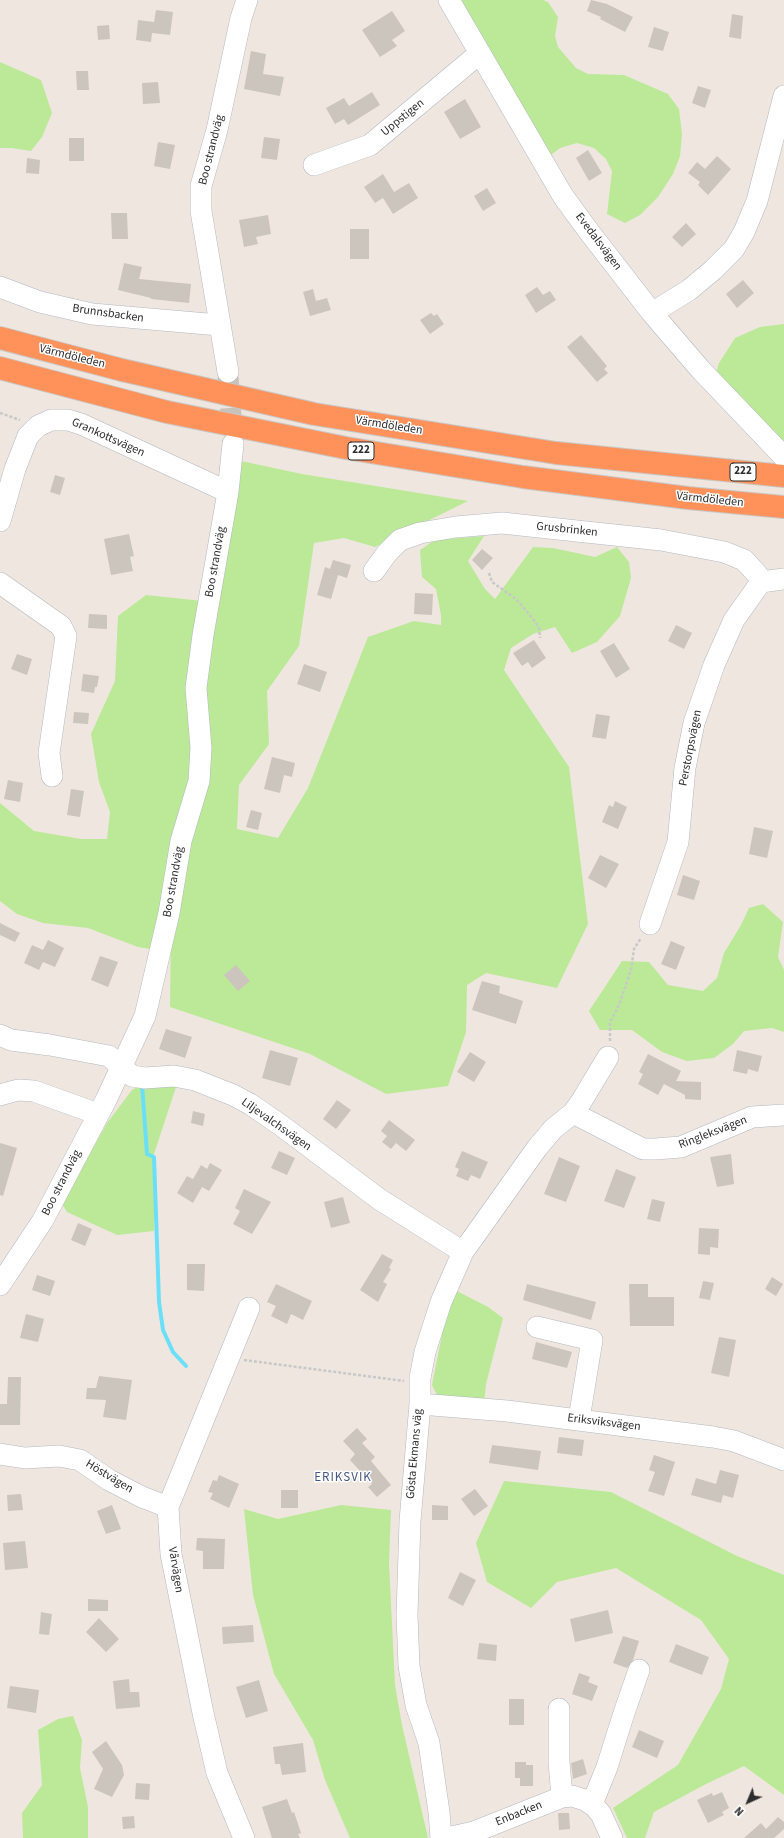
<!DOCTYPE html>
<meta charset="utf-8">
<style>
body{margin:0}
#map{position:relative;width:784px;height:1838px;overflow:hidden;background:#efe7df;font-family:"Source Sans 3",sans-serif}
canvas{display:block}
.north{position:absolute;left:728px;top:1782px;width:40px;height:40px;-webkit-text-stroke:3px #fff;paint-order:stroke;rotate:224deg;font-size:11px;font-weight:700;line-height:16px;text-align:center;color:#2d2d2d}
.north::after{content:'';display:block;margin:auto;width:14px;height:18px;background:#2d2d2d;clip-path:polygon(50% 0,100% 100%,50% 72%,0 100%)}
</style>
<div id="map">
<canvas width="784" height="1838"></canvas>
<div class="north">N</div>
</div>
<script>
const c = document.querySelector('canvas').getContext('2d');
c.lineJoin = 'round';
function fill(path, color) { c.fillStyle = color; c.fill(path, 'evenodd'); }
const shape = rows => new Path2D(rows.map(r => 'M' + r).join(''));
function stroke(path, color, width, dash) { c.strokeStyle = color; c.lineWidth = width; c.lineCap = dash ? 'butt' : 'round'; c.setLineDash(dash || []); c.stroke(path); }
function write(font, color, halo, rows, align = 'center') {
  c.font = font + ' "Source Sans 3",sans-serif'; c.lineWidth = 3; c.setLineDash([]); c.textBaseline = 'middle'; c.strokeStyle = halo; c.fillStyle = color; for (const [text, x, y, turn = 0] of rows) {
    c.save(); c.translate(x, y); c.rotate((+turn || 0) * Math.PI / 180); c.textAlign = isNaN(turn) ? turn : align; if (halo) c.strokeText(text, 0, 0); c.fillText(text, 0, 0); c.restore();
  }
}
const green = shape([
 [459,0,543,0,548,2,558,17,555,36,558,47,576,68,588,74,624,75,668,94,679,109,682,134,680,156,673,174,658,197,640,215,625,223,607,214,612,171,606,159,594,148,577,143,560,148,550,156],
 [0,62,41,80,52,113,42,137,31,151,12,148,0,148],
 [784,324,784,441,770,430,716,373,719,363,735,338,760,327],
 [241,461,302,474,468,501,375,547,344,538,314,543,299,646,267,691,269,744,239,785,237,829,278,838,308,788,368,637,414,621,441,625,441,615,436,589,422,577,420,550,435,540,484,536,468,561,485,589,495,599,533,547,553,548,595,557,617,547,629,562,631,578,620,616,597,642,572,653,555,627,533,634,511,648,504,670,569,767,588,924,557,988,486,973,467,985,466,1032,448,1086,386,1094,310,1054,170,1007,171,931,202,686],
 [146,595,203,601,196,745,157,950,138,947,88,928,43,923,17,914,0,901,0,803,34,831,81,839,107,839,110,812,99,782,91,734,115,681,118,616],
 [763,904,783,922,778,957,784,970,784,1032,772,1028,744,1031,733,1044,714,1058,687,1061,662,1052,632,1030,600,1030,589,1011,622,961,649,962,668,985,703,991,717,978,724,953,741,925,749,908],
 [142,1084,177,1084,154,1154,154,1231,117,1235,67,1212,62,1204,107,1123,132,1090],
 [455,1290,488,1307,503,1318,486,1384,484,1404,438,1397,432,1385,447,1309],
 [504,1481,611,1492,737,1556,784,1575,784,1795,744,1766,706,1784,654,1812,645,1838,627,1838,613,1808,678,1765,721,1689,729,1659,701,1620,616,1568,557,1582,531,1608,487,1582,476,1543],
 [341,1505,391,1510,389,1563,395,1685,402,1725,428,1838,350,1838,325,1780,313,1740,274,1674,253,1595,244,1509,278,1519],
 [73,1716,82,1740,80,1768,88,1807,88,1838,23,1838,22,1813,42,1785,38,1730,58,1719]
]);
const stream = shape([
 [142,1084,147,1154,154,1157,159,1302,163,1330,173,1352,186,1366]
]);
const building = shape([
 [591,0,607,4,633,17,625,32,600,19,601,17,587,11],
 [156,10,173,12,170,35,152,33,151,42,136,40,138,20,154,22],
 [392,11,405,31,392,40,397,46,380,57,362,30],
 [732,14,743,16,741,39,729,37],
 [109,25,110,39,98,40,97,26],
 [654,27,669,32,663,51,648,47],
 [251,51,266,54,263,74,284,77,280,96,244,89],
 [76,71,88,71,89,90,77,90],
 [158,82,160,103,143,104,142,83],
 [698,86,711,90,705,108,692,103],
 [372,92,380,105,348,125,344,119,335,124,326,108,344,98,349,106],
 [465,99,481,127,460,139,444,112],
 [264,137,280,139,277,160,261,158],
 [69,138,84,138,84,161,69,161],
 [158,142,175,145,170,169,154,166],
 [588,150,602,173,589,181,576,158],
 [717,156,731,169,708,195,698,185,700,182,688,173,697,162,705,169],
 [27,158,40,160,39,174,26,173],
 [383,174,394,192,409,183,418,198,393,214,383,198,375,203,364,187],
 [487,188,496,203,483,211,474,196],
 [111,213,127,213,128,239,112,239],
 [268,215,271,234,256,237,258,244,244,247,239,220],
 [686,223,696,234,682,247,672,237],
 [350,229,369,229,369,259,350,259],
 [124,263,142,267,139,279,191,284,189,303,151,299,151,298,118,290],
 [743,280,754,293,737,308,726,294],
 [537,287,543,295,550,291,556,300,536,313,525,295],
 [313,289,316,301,327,298,331,310,310,316,303,292],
 [431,313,434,316,437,314,444,324,430,334,420,320],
 [581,335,607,366,604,369,608,373,597,382,567,347],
 [55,475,65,478,60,495,50,492],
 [129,534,134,556,130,557,133,571,111,575,104,539],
 [482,549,493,558,482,570,472,560],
 [333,560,351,565,347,578,338,575,331,599,317,595,325,567,330,569],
 [415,593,433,594,432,615,414,614],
 [89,614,107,615,107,629,88,628],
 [676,625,692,633,684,649,668,641],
 [534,640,546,658,532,668,528,662,522,666,513,653],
 [614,643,630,669,616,678,600,651],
 [17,654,32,659,27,675,11,669],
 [304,664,327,672,320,692,297,684],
 [83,674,99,676,97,687,95,687,94,693,81,691],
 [74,712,89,713,88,724,73,723],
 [596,714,610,716,606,739,592,737],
 [272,757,295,763,292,777,284,775,280,793,264,789],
 [8,780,23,783,20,802,4,799],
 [71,789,84,791,80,817,67,815],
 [615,801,627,807,618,829,602,822,609,805,613,807],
 [251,810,262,813,258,830,246,827],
 [754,827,773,831,767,858,749,854],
 [600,855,619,864,606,888,588,878],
 [683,875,700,881,694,900,677,895],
 [0,923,20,933,15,942,0,935],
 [48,940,64,948,55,967,43,962,39,970,24,963,32,945,43,950],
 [671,941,685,947,676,970,661,964],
 [100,956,118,962,108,987,91,980],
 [236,965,250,981,238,991,224,975],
 [482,981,500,986,499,993,523,1001,516,1024,472,1010],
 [166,1029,192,1037,185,1058,159,1049],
 [270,1050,298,1058,290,1086,262,1078],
 [737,1050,762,1056,758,1072,748,1069,747,1074,733,1071],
 [470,1052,486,1062,474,1082,457,1072],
 [648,1054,681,1071,676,1081,701,1082,701,1100,685,1099,685,1095,664,1084,658,1095,638,1084,643,1074,639,1072],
 [337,1100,351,1110,336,1129,323,1119],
 [193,1111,205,1114,203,1126,191,1123],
 [389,1120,415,1140,406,1151,396,1143,391,1149,382,1142,387,1136,381,1131],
 [0,1143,17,1148,3,1196,0,1195],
 [279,1151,295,1158,287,1175,271,1168],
 [462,1151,488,1162,480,1179,471,1175,468,1181,456,1176,459,1169,455,1167],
 [731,1154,734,1184,717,1187,710,1157],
 [559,1157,580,1166,566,1202,544,1194],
 [210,1163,222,1170,209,1191,202,1187,193,1203,177,1193,187,1176,193,1179,201,1165,207,1169],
 [616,1169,636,1177,624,1208,604,1201],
 [244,1189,271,1202,252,1234,233,1224,240,1211,235,1208],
 [343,1197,350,1223,331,1228,324,1202],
 [652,1199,665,1202,660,1222,647,1219],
 [78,1223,92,1229,85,1246,71,1240],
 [699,1228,719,1229,718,1248,710,1247,710,1255,698,1254],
 [382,1254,393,1260,389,1268,391,1269,383,1282,387,1284,378,1302,360,1290],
 [187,1264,205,1264,204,1291,187,1290],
 [37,1275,55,1281,50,1296,32,1290],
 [772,1277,783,1284,776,1296,765,1289],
 [703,1281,714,1283,710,1300,699,1298],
 [276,1284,312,1301,303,1320,291,1314,287,1324,271,1316,276,1306,267,1302],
 [527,1284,596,1302,591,1320,523,1300],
 [629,1284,648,1284,648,1297,674,1297,674,1326,630,1326],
 [26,1314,44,1319,38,1342,20,1338],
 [719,1337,736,1340,729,1377,711,1373],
 [536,1342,572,1352,567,1368,532,1359],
 [99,1376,132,1380,126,1420,103,1417,106,1400,86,1399,87,1388,96,1388],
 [8,1377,21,1377,20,1425,0,1425,0,1404,7,1404],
 [357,1428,367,1439,362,1443,375,1457,371,1461,391,1485,377,1497,368,1487,372,1484,350,1460,355,1454,343,1441],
 [559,1437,584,1440,582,1456,557,1453],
 [492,1445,541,1451,538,1470,489,1463],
 [654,1455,675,1462,664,1496,648,1491,655,1472,649,1470],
 [720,1470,739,1475,733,1498,723,1495,721,1503,691,1495,696,1478,716,1484],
 [219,1475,239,1484,229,1508,210,1499,213,1493,208,1492,213,1480,217,1481],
 [475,1489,488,1506,474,1516,461,1499],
 [281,1490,298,1490,298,1508,281,1508],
 [21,1494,23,1510,8,1511,7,1495],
 [112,1505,121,1529,106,1534,97,1511],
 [432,1505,448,1506,448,1520,432,1520],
 [197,1538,225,1539,224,1569,203,1569,203,1551,196,1550],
 [25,1541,28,1568,5,1570,3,1543],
 [460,1572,476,1580,463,1606,448,1598],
 [88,1599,108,1600,108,1611,88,1611],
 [608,1610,613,1633,575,1642,570,1619],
 [41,1612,52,1614,49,1635,39,1634],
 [99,1618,119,1639,106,1652,86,1632],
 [253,1625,254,1642,223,1644,222,1627],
 [623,1636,639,1641,633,1660,627,1668,613,1663],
 [479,1643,497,1645,496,1661,477,1659],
 [676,1644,709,1657,702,1675,669,1662],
 [579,1673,590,1677,588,1682,598,1686,592,1701,572,1694],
 [129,1679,130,1692,139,1692,140,1707,116,1709,113,1681],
 [259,1680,268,1711,246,1718,236,1687],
 [10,1686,39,1690,36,1713,7,1708],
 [509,1699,524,1699,524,1725,509,1725],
 [639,1730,664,1741,657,1758,632,1747],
 [106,1741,122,1765,124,1775,112,1797,94,1789,103,1769,92,1752],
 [303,1743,306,1772,282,1775,280,1764,275,1764,273,1747],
 [583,1759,587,1774,573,1779,571,1763],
 [515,1762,526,1762,526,1765,533,1765,533,1786,520,1786,520,1778,515,1778],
 [136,1783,150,1784,149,1800,135,1799],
 [722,1792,729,1808,722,1812,724,1815,708,1823,697,1800,712,1793,713,1796],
 [287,1799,292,1813,294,1812,301,1833,298,1834,300,1838,272,1838,262,1807],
 [558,1813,569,1813,570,1829,559,1830],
 [134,1816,135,1828,123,1829,122,1817],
 [778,1817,784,1822,784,1829,774,1838,744,1838,761,1823,766,1829]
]);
const minorTunnel = shape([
 [228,377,233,441]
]);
const path = shape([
 [0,413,20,420],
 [489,573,492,582,516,599,534,620,539,628,540,638],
 [610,1041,610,1022,619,1005,631,970,634,949,641,938],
 [244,1360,404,1381]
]);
const minor = shape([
 [449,0,563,196,587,229,652,313,700,369,784,457],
 [314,165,370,145,480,53],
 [0,287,40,302,92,314,219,325],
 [652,313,689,290,713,270,734,249,744,232,757,201,784,96],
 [228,372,201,211,201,186,217,130,241,18,247,0],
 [0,521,15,469,28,436,38,426,51,420,68,420,81,424,228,492],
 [374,571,387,553,400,540,420,533,456,527,502,523,661,540,724,552,744,560,757,574,761,582],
 [0,583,61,626,66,636,49,753,52,776],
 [650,924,678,842,685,768,694,723,714,665,734,620,761,582,784,579],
 [0,1035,11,1040,50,1045,109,1056,132,1076,145,1078,174,1076,195,1080,233,1095,250,1104,282,1126,379,1199,463,1252],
 [0,1095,18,1090,34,1091,98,1114],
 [573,1113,643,1149,655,1149,681,1147,752,1117,784,1115],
 [0,1285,43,1220,106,1100,145,1016,169,913,181,841,199,781,201,748,196,688,203,635,228,492,233,444],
 [537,1327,592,1340,579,1419],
 [420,1404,507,1411,713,1437,734,1441,784,1460],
 [0,1454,25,1458,59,1456,80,1460,109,1480,142,1497,168,1507],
 [559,1709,559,1762,562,1797],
 [592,1804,607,1767,624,1713,639,1670],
 [244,1838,217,1773,203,1713,171,1554,168,1507,249,1308],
 [441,1838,439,1812,429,1743,416,1705,409,1666,407,1615,410,1521,420,1404,420,1378,425,1352,441,1302,463,1252,537,1148,553,1129,573,1113,581,1102,608,1057],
 [447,1838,474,1832,562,1797,572,1796,585,1800,595,1807,601,1814,612,1838]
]);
const highway = shape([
 [0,338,122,370,314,414,556,453,784,476],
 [0,368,167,412,346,448,523,477,688,498,784,507]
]);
const shields = [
 [361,451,26],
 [743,472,26]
];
const shieldNames = [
 ["222",361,451],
 ["222",743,472]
];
const streetNames = [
 ["Uppstigen",403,118,-39],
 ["Boo strandväg",212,150,-76],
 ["Evedalsvägen",598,242,53],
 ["Brunnsbacken",108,314,8],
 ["Värmdöleden",72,357,14],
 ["Värmdöleden",389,426,9],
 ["Grankottsvägen",108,438,24],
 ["Värmdöleden",710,500,6],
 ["Grusbrinken",567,530,6],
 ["Boo strandväg",216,562,-80],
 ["Perstorpsvägen",691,748,-79],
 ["Boo strandväg",174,882,-80],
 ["Liljevalchsvägen",276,1125,35],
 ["Ringleksvägen",713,1133,-21],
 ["Boo strandväg",62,1183,-63],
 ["Eriksviksvägen",604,1423,7],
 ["Gösta Ekmans väg",415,1454,-85],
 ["Höstvägen",109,1477,31],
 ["Vårvägen",175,1570,81],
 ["Enbacken",519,1814,-22]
];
const neighbourhoodNames = [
 ["ERIKSVIK",343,1478]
];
fill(green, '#bbe998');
stroke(stream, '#6bdff8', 4);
fill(building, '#cbc5bd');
stroke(minorTunnel, '#c8c2bb', 21, [21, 10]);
stroke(minor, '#b3b7c1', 22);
stroke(highway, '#c8c8c8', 24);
stroke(path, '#c8c8c8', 2.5, [3, 2]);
stroke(minor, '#fff', 21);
stroke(highway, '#ff925a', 22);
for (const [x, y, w] of shields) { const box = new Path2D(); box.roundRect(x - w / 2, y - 9, w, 18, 3); c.fillStyle = '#fff'; c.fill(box); stroke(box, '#2d2d2d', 1); }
write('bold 11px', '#2d2d2d', null, shieldNames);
write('12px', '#2d2d2d', '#fff', streetNames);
c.letterSpacing = '1px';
write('13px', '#495882', '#fff', neighbourhoodNames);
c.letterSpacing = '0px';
</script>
